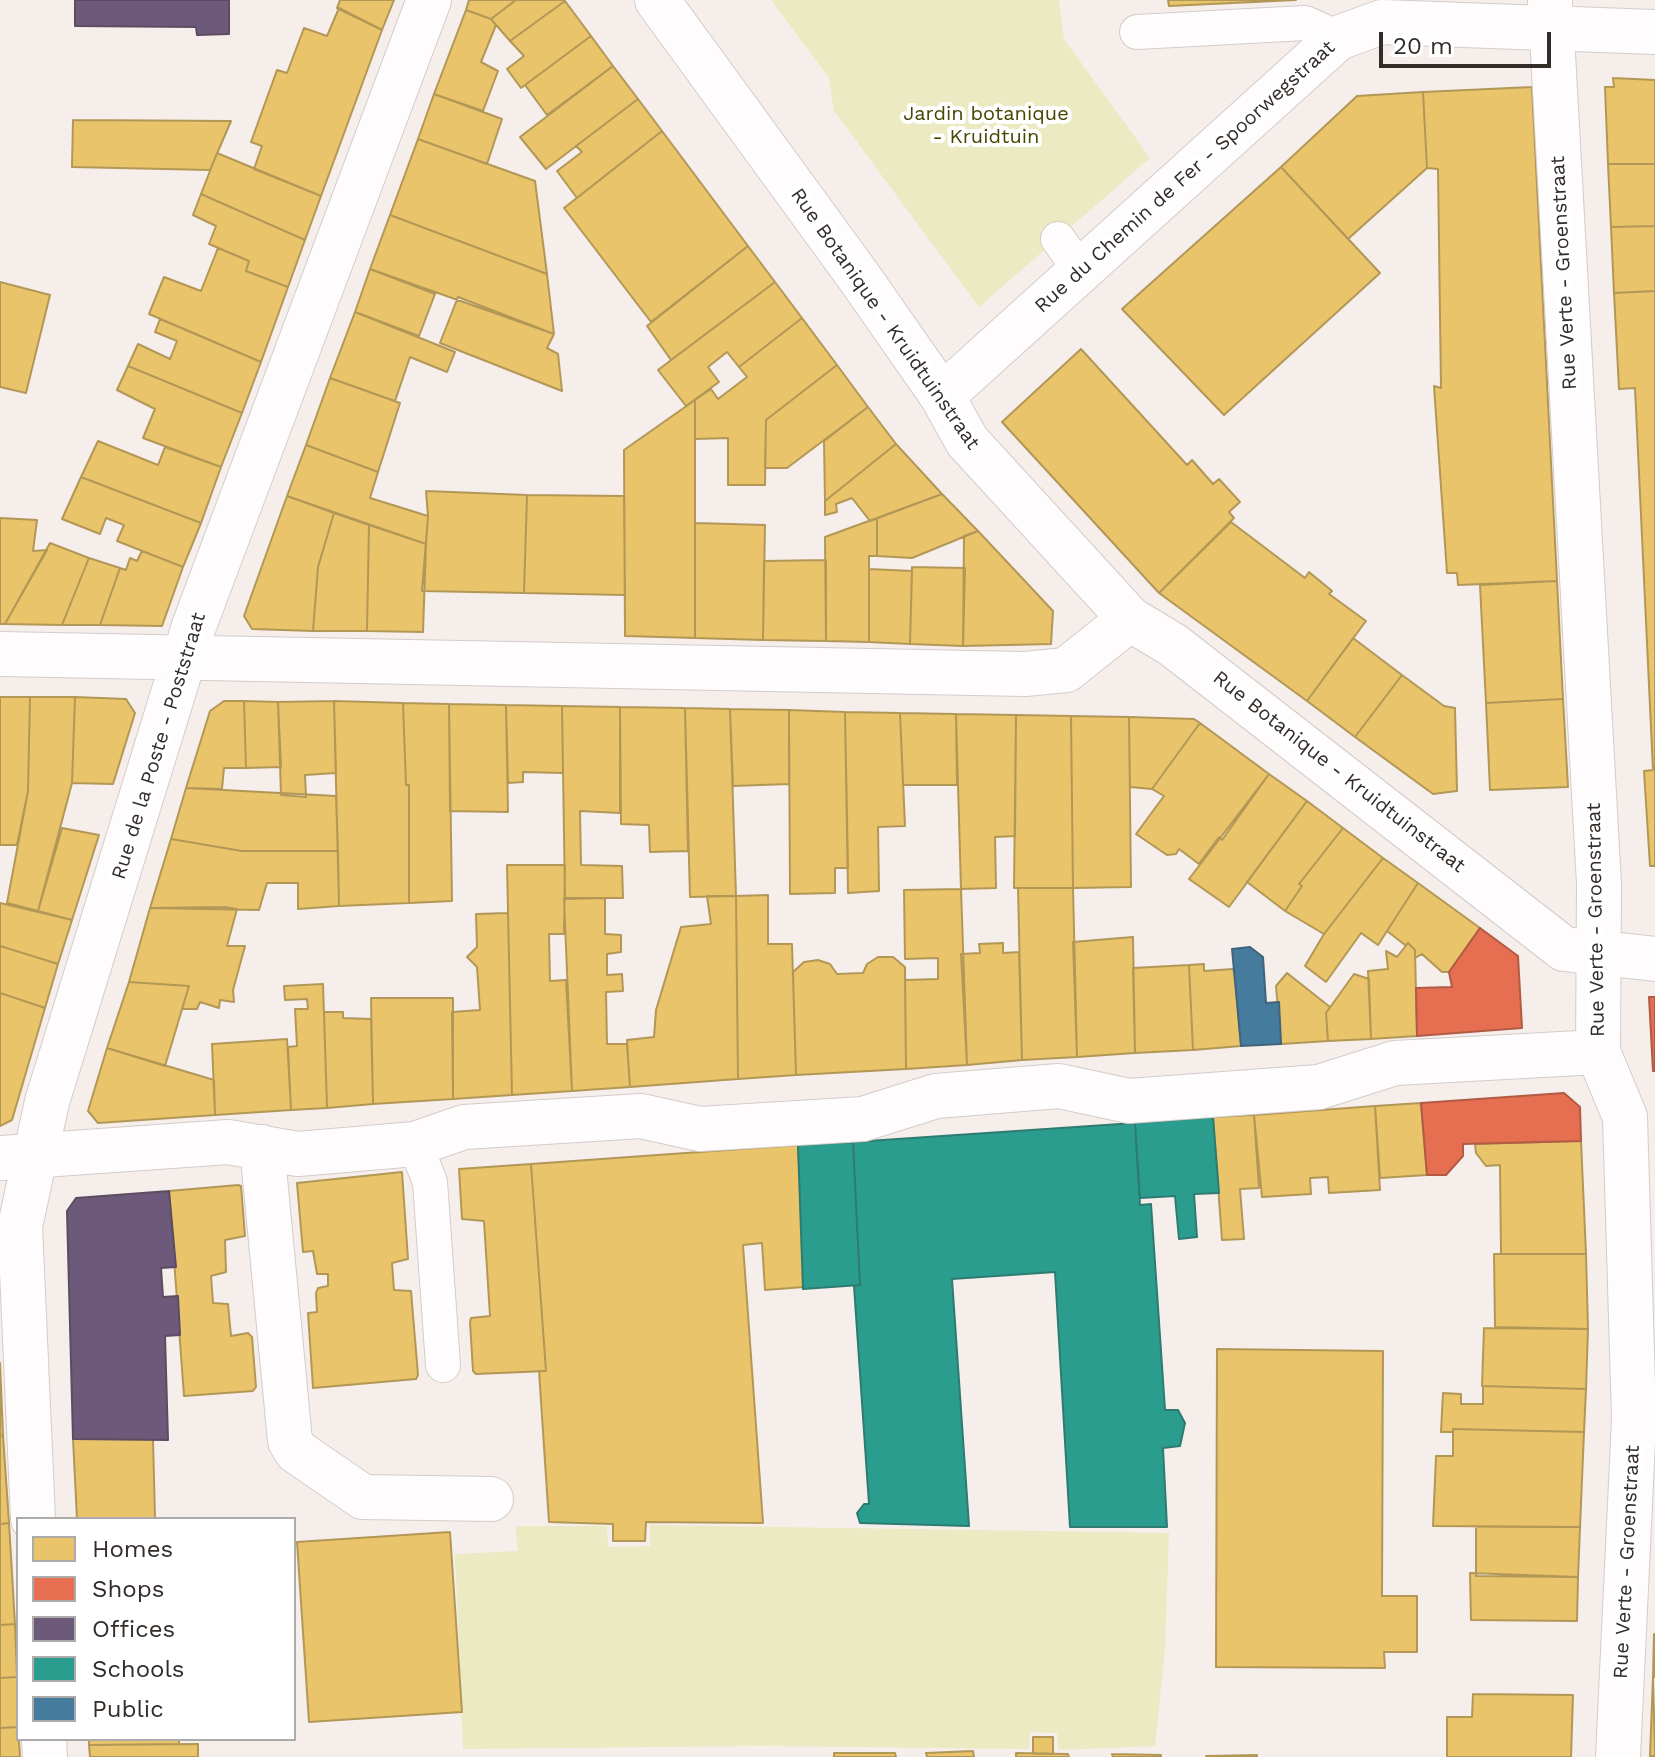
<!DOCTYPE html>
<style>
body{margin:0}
#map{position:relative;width:1655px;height:1757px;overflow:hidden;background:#f6eeeb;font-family:"Work Sans",sans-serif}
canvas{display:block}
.legend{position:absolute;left:16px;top:1517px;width:280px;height:224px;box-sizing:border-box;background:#fff;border:2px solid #adabaa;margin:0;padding:10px 14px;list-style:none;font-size:24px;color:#332d2a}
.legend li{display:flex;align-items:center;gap:16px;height:40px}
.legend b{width:40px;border:2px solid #adabaa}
.scale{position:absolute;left:1379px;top:32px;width:172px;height:36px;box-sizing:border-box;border:4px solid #332d2a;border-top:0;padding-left:10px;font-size:24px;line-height:28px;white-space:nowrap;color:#332d2a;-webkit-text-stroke:6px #fff;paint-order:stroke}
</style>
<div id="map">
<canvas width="1655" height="1757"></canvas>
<ul class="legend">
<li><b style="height:22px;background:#e9c46a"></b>Homes</li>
<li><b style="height:22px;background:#e76f51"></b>Shops</li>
<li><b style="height:22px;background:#6d597a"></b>Offices</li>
<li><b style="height:22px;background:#2a9d8f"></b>Schools</li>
<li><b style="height:22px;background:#457b9d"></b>Public</li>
</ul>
<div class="scale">20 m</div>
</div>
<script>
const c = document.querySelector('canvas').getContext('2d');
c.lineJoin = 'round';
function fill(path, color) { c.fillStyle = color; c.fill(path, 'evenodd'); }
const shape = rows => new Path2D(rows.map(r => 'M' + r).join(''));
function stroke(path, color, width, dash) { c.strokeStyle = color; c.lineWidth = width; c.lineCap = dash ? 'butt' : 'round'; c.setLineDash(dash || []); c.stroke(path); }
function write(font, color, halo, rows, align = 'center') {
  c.font = font + ' "Work Sans",sans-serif'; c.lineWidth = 8; c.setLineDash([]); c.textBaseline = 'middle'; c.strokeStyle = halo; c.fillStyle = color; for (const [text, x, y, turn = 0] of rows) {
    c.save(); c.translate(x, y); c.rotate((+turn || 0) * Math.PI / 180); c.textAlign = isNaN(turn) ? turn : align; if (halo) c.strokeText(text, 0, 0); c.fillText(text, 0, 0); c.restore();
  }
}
const green = shape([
 [771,0,1059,0,1064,39,1150,158,979,307,834,111,829,78],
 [650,1525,1169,1533,1165,1649,1155,1746,1058,1750,1057,1733,1030,1732,1029,1749,761,1746,463,1749,455,1554,518,1551,515,1526,607,1526,608,1547,650,1546]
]);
const homes = shape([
 [340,0,394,0,382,30,337,8,340,0],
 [469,0,516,0,491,19,466,10,469,0],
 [516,0,564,0,565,1,510,41,491,19,516,0],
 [1168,0,1296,0,1169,6,1168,0],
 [565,1,591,36,521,88,507,69,524,56,510,41,565,1],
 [339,8,382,30,321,196,254,169,262,146,251,142,277,70,287,73,304,28,327,36,339,8],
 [466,10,491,19,496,25,481,62,498,71,483,111,434,94,466,10],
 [591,36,613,66,547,115,525,85,591,36],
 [613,66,638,99,546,169,520,137,613,66],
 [1613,78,1655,80,1655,164,1608,164,1605,87,1614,87,1613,78],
 [1532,87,1557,581,1458,585,1457,573,1447,573,1434,386,1441,388,1438,169,1427,168,1423,92,1532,87],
 [1423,92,1427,168,1348,239,1281,167,1357,96,1423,92],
 [434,94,502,119,487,164,418,139,434,94],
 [638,99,662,131,577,198,557,171,582,152,576,146,638,99],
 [73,120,231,121,210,170,72,167,73,120],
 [662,131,748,246,651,322,564,208,662,131],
 [418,139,535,181,547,274,390,215,418,139],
 [217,153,321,196,305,240,201,194,217,153],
 [1608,164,1655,164,1655,226,1611,227,1608,164],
 [1281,167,1380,273,1224,415,1122,309,1281,167],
 [201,194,305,240,288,287,246,271,249,261,209,244,216,226,193,215,201,194],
 [390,215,547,274,554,334,370,269,390,215],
 [1655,226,1655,291,1614,293,1611,227,1655,226],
 [748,246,775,282,671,360,647,326,748,246],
 [218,248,249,261,246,271,288,287,261,362,149,314,164,277,201,291,218,248],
 [370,269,435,294,419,336,355,312,370,269],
 [0,282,50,295,26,393,0,387,0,282],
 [775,282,802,318,739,367,727,352,708,367,719,382,686,406,658,370,775,282],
 [1655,291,1655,866,1650,866,1644,771,1653,770,1635,388,1619,389,1614,293,1655,291],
 [458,297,554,334,547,348,558,354,562,391,440,343,458,297],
 [355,312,455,352,447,372,410,357,395,401,330,378,355,312],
 [802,318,837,365,766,420,765,485,728,485,728,438,695,439,695,400,711,389,718,399,747,377,739,367,802,318],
 [160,319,261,362,242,413,128,366,138,344,170,359,177,341,155,332,160,319],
 [1081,349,1187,465,1192,460,1213,484,1219,479,1240,502,1229,512,1234,518,1159,593,1002,422,1081,349],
 [837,365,868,407,787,468,765,468,766,420,837,365],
 [128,366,242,413,221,467,143,438,155,409,117,390,128,366],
 [330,378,400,403,378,472,306,445,330,378],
 [695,400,695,638,625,636,624,450,695,400],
 [868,407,896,444,825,501,824,441,868,407],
 [98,441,158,465,165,447,221,467,201,523,81,477,98,441],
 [896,444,942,494,870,521,852,498,836,504,837,512,825,515,825,501,896,444],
 [306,445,378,472,370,498,428,516,426,544,287,496,306,445],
 [81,477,201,523,183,567,117,541,124,525,106,518,100,534,62,519,81,477],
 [426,491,527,495,524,593,422,591,428,516,426,491],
 [942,494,978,531,912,558,877,556,877,518,942,494],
 [527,495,624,496,625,595,524,593,527,495],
 [287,496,334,513,318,567,313,631,252,629,244,616,287,496],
 [334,513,369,525,367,631,313,631,318,567,334,513],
 [0,518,37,520,33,551,47,550,5,624,0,624,0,518],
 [877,518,877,556,869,556,869,642,826,641,825,537,877,518],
 [1231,522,1305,578,1309,572,1332,591,1329,594,1366,621,1307,701,1159,593,1231,522],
 [695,523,765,525,763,640,695,638,695,523],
 [369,525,426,544,423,632,367,631,369,525],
 [978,531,1053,611,1051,644,963,646,964,536,978,531],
 [50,543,89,558,62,625,5,624,50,543],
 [142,551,183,567,162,626,100,625,120,568,126,570,130,558,137,561,142,551],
 [89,558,120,568,100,625,62,625,89,558],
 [826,560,826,641,763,640,764,561,826,560],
 [912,567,965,568,963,646,910,644,912,567],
 [869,569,912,571,910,644,869,642,869,569],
 [1557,581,1563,699,1486,703,1480,585,1557,581],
 [1353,638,1402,675,1355,737,1307,701,1353,638],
 [1402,675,1444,706,1455,708,1457,791,1433,794,1355,737,1402,675],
 [0,697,30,697,28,791,17,845,0,845,0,697],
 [30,697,75,697,72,783,38,911,7,903,28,791,30,697],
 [75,697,126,699,135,713,113,784,72,783,75,697],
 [1563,699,1568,787,1490,790,1486,703,1563,699],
 [224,701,244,701,246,768,224,768,222,789,186,788,210,711,224,701],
 [244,701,278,702,281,767,246,768,244,701],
 [334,701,403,703,406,785,409,785,409,903,339,906,334,701],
 [334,701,336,773,305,775,306,797,281,795,278,702,334,701],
 [403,703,449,704,452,901,409,903,409,785,406,785,403,703],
 [449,704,506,705,508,812,450,811,449,704],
 [506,705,562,706,563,773,523,772,523,782,508,783,506,705],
 [562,706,620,707,620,813,580,811,581,865,622,866,623,898,565,898,562,706],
 [620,707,685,708,688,851,650,852,649,825,621,824,620,707],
 [685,708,730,709,736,896,690,897,685,708],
 [730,709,789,710,789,784,733,786,730,709],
 [789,710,845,712,848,868,835,868,835,893,790,894,789,710],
 [845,712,900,713,905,826,878,827,879,891,848,893,845,712],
 [900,713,956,714,957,785,903,785,900,713],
 [956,714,1016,715,1015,836,995,837,996,888,961,889,956,714],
 [1016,715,1071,716,1073,888,1014,888,1016,715],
 [1071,716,1129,717,1131,887,1073,888,1071,716],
 [1129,717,1194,719,1200,723,1152,789,1130,787,1129,717],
 [1200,723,1269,774,1222,840,1219,837,1199,864,1179,849,1176,854,1167,855,1136,834,1164,796,1152,789,1200,723],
 [1269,774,1307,801,1229,907,1189,879,1269,774],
 [186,788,336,796,338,851,242,851,171,839,186,788],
 [1307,801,1343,828,1299,884,1302,886,1285,911,1247,882,1307,801],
 [62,828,99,835,72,920,38,911,62,828],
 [1343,828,1383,858,1324,934,1285,911,1302,886,1299,884,1343,828],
 [171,839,242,851,338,851,339,906,298,909,298,883,267,883,259,910,150,908,171,839],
 [1383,858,1418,883,1378,945,1361,933,1326,982,1305,966,1324,934,1383,858],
 [507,865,565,865,564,934,549,934,550,981,566,980,572,1091,512,1095,507,865],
 [1418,883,1480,928,1449,972,1442,972,1422,954,1415,958,1415,950,1408,943,1405,945,1387,931,1418,883],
 [1018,888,1073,888,1077,1057,1022,1060,1018,888],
 [961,889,967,1065,906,1069,905,980,938,979,938,958,905,959,904,890,961,889],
 [768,895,768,944,792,944,796,1075,738,1079,736,896,768,895],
 [707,896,736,896,738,1079,630,1087,627,1040,654,1037,656,1010,681,927,711,924,707,896],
 [605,898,605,934,621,935,621,952,607,954,607,975,622,974,623,991,606,992,607,1044,627,1044,630,1087,572,1091,564,899,605,898],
 [0,903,72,920,58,964,0,946,0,903],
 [224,907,237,909,227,946,245,946,233,990,234,1002,220,1000,219,1008,200,1002,197,1009,182,1009,189,986,129,982,150,908,224,907],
 [508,913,512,1095,453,1099,452,1012,480,1010,477,967,467,957,477,947,476,914,508,913],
 [1133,937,1135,1053,1077,1057,1073,942,1133,937],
 [1003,943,1003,953,1019,952,1022,1060,967,1065,961,954,980,953,979,944,1003,943],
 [1408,943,1415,950,1417,1036,1371,1039,1368,971,1388,969,1386,951,1397,957,1408,943],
 [0,946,58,964,45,1008,0,993,0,946],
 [878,957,893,957,905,967,906,1069,796,1075,793,972,804,962,818,960,830,964,837,974,863,973,867,964,878,957],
 [1204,964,1204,971,1233,969,1235,975,1241,1046,1193,1050,1189,965,1204,964],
 [1189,965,1193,1050,1135,1053,1133,968,1189,965],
 [1287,973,1330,1007,1326,1013,1328,1041,1281,1044,1276,986,1287,973],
 [1354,974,1369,979,1371,1039,1328,1041,1326,1013,1354,974],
 [129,982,189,986,165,1066,107,1048,129,982],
 [323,984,327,1108,291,1110,288,1047,297,1046,295,1009,308,1009,307,999,285,1000,284,986,323,984],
 [0,993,45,1008,12,1120,0,1126,0,993],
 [371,998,453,998,453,1099,373,1104,371,998],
 [324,1012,343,1012,343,1018,371,1019,373,1104,327,1108,324,1012],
 [287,1039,291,1110,215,1115,212,1044,287,1039],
 [107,1048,214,1080,215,1115,98,1123,88,1111,107,1048],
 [1421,1103,1427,1175,1380,1178,1375,1106,1421,1103],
 [1375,1106,1380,1190,1329,1193,1328,1177,1310,1178,1311,1194,1262,1197,1254,1115,1375,1106],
 [1254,1115,1259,1188,1240,1189,1244,1239,1222,1240,1213,1117,1254,1115],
 [1581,1141,1586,1254,1501,1254,1500,1165,1486,1166,1476,1153,1475,1144,1581,1141],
 [798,1145,804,1287,765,1290,762,1243,743,1245,763,1523,646,1522,645,1541,613,1541,613,1524,549,1522,539,1371,546,1371,531,1164,798,1145],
 [531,1164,546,1371,476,1374,473,1371,470,1322,471,1318,490,1316,484,1221,462,1219,459,1169,531,1164],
 [402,1172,408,1259,392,1263,394,1290,411,1291,418,1375,416,1379,313,1388,308,1313,317,1312,316,1293,318,1288,328,1286,328,1274,317,1274,313,1251,303,1252,297,1183,402,1172],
 [238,1185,241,1186,245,1236,225,1240,226,1272,211,1276,213,1303,228,1304,231,1336,248,1333,252,1337,256,1387,253,1391,184,1396,169,1191,238,1185],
 [1494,1254,1586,1254,1588,1329,1495,1327,1494,1254],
 [1484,1328,1588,1329,1586,1389,1482,1386,1484,1328],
 [1217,1349,1383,1351,1382,1596,1417,1596,1417,1652,1384,1652,1385,1668,1216,1667,1217,1349],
 [0,1363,3,1435,0,1436,0,1363],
 [1483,1386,1586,1389,1584,1432,1453,1429,1453,1432,1441,1432,1443,1393,1461,1394,1461,1404,1483,1404,1483,1386],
 [1453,1429,1584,1432,1580,1527,1433,1526,1436,1456,1453,1456,1453,1429],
 [3,1435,9,1523,0,1524,0,1436,3,1435],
 [73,1439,153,1439,155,1519,77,1519,73,1439],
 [9,1523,15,1624,0,1625,0,1524,9,1523],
 [1476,1527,1580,1527,1578,1577,1476,1576,1476,1527],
 [450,1532,462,1712,309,1722,297,1542,450,1532],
 [1470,1573,1578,1577,1577,1621,1471,1620,1470,1573],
 [15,1624,17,1677,0,1678,0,1625,15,1624],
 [1654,1634,1655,1677,1653,1677,1654,1634],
 [17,1677,18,1727,0,1728,0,1678,17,1677],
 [1653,1677,1655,1756,1650,1756,1653,1677],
 [1473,1694,1573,1695,1571,1757,1447,1757,1447,1717,1472,1717,1473,1694],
 [18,1727,20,1757,0,1757,0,1728,18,1727],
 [1033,1737,1053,1737,1053,1754,1033,1754,1033,1737],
 [89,1739,179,1739,179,1744,89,1745,89,1739],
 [198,1744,198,1757,90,1757,89,1745,198,1744],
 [973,1751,974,1757,927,1757,926,1753,973,1751],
 [834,1753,895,1753,896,1757,834,1757,834,1753],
 [1016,1753,1068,1754,1069,1757,1016,1757,1016,1753],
 [1112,1754,1161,1755,1161,1757,1113,1757,1112,1754],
 [1257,1755,1257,1757,1206,1756,1257,1755]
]);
const shops = shape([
 [1480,928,1518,956,1522,1028,1417,1036,1416,988,1452,987,1449,972,1480,928],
 [1649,997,1655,997,1655,1071,1653,1071,1649,997],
 [1564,1093,1580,1107,1581,1141,1463,1144,1463,1156,1446,1175,1427,1175,1421,1103,1564,1093]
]);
const offices = shape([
 [75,0,229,0,229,34,197,35,196,27,75,26,75,0],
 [169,1191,176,1267,161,1268,163,1297,178,1296,180,1335,165,1336,168,1440,73,1439,67,1211,76,1198,169,1191]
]);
const schools = shape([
 [1213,1117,1219,1193,1194,1194,1197,1237,1179,1239,1175,1196,1140,1198,1135,1123,1213,1117],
 [1135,1123,1140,1205,1151,1204,1165,1410,1178,1410,1185,1423,1180,1446,1163,1448,1167,1527,1070,1527,1055,1272,952,1279,969,1526,860,1523,857,1513,864,1504,869,1504,854,1286,860,1285,853,1142,1135,1123],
 [853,1142,860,1285,803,1289,798,1145,853,1142]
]);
const public = shape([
 [1250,947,1263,957,1266,1003,1279,1002,1281,1044,1241,1046,1232,949,1250,947]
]);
const lane = shape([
 [1137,32,1305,23,1338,38],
 [1058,239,1081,271],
 [415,1144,430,1182,443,1365]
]);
const street = shape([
 [657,0,859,277,942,396,967,441,1130,619,1173,645,1564,949,1655,959],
 [1550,0,1599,884,1598,1052,1625,1117,1634,1419,1618,1757],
 [942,396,1338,38,1382,22,1655,32],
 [0,654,1025,674,1066,670,1130,619],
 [262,1147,290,1441,296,1451,363,1497,491,1499],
 [0,1158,228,1142,298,1154,415,1144,464,1127,641,1116,700,1129,863,1119,936,1096,1059,1086,1129,1101,1319,1087,1395,1063,1598,1052],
 [33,1519,20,1226,47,1102,194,626,429,0],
 [44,1739,45,1757]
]);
const parkNames = [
 ["Jardin botanique",986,114],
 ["- Kruidtuin",986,137]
];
const streetNames = [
 ["Rue du Chemin de Fer - Spoorwegstraat",1185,177,-42],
 ["Rue Verte - Groenstraat",1564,273,-93],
 ["Rue Botanique - Kruidtuinstraat",885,319,55],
 ["Rue de la Poste - Poststraat",159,746,-73],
 ["Rue Botanique - Kruidtuinstraat",1339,772,38],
 ["Rue Verte - Groenstraat",1596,920,-91],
 ["Rue Verte - Groenstraat",1627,1562,-87]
];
fill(green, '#ebeac2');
fill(homes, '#e9c46a');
stroke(homes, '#b29757', 2);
fill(shops, '#e76f51');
stroke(shops, '#b15b45', 2);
fill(offices, '#6d597a');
stroke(offices, '#5c4c62', 2);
fill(schools, '#2a9d8f');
stroke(schools, '#2d7b71', 2);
fill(public, '#457b9d');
stroke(public, '#40647a', 2);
stroke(lane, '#d3ccca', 36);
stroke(street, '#d3ccca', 46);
stroke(lane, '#fefcfc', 34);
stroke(street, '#fefcfc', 44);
write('20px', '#444700', '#fff', parkNames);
write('20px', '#332d2a', '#fff', streetNames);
</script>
